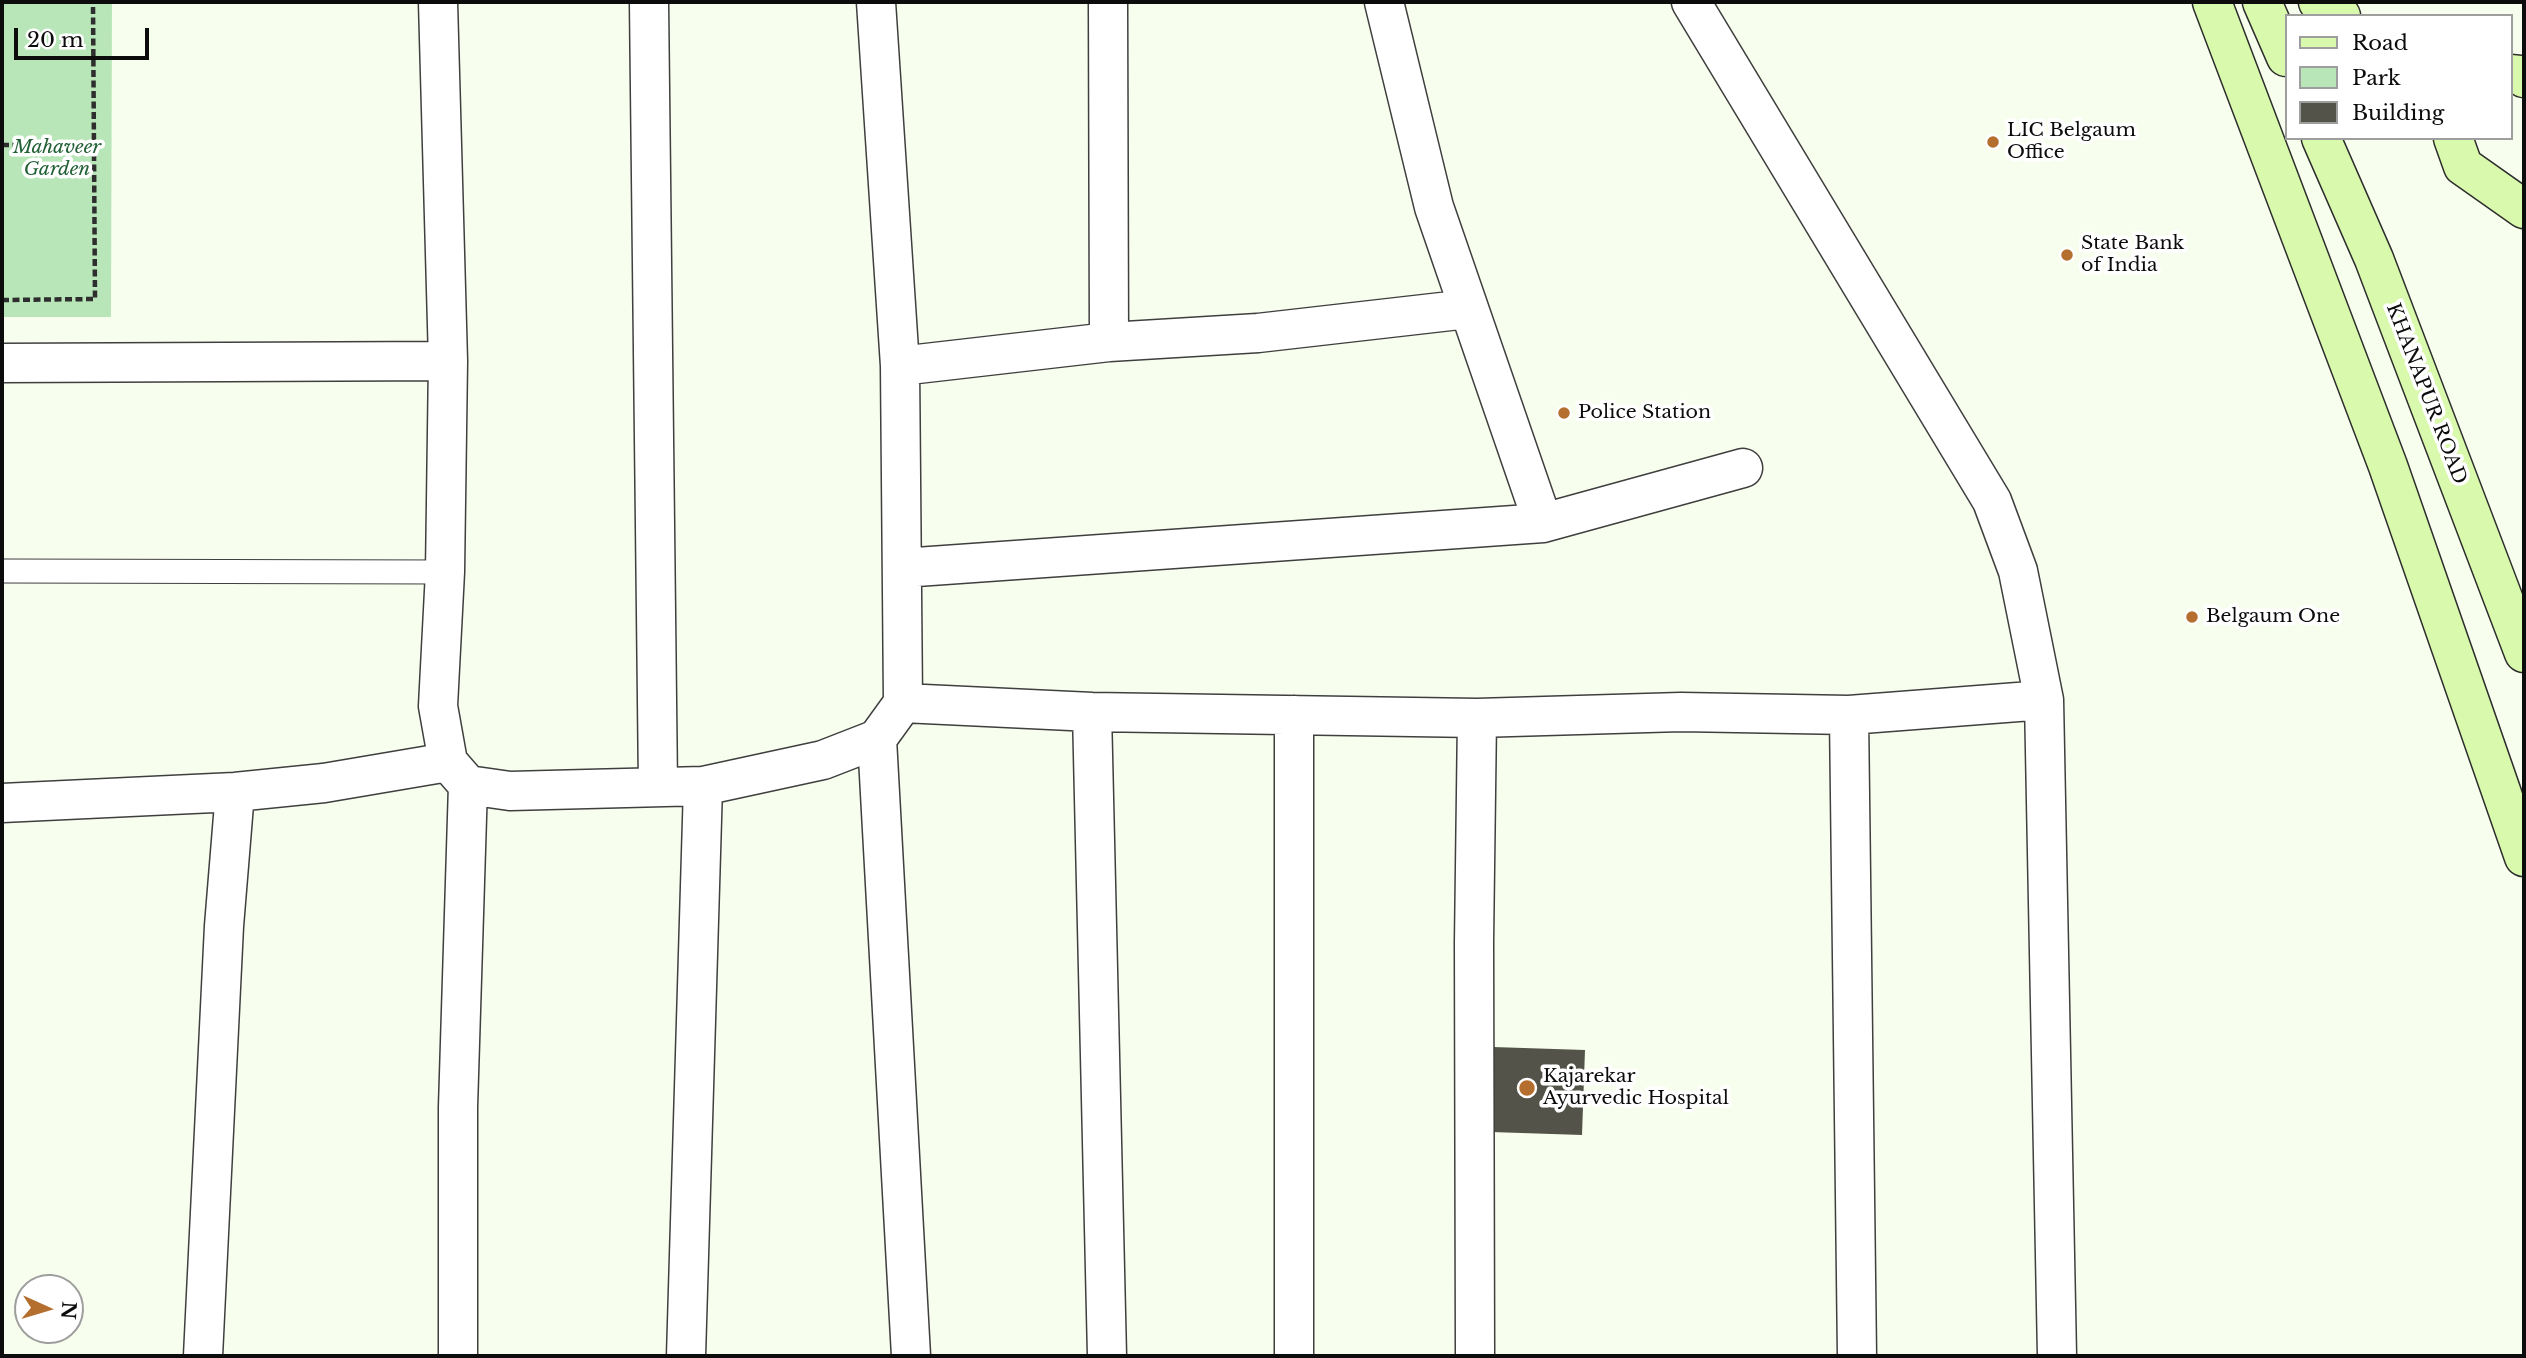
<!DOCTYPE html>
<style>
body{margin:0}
#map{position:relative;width:2526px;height:1358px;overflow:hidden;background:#f8feed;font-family:"Libre Baskerville",serif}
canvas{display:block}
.frame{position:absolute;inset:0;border:4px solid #0c0c0c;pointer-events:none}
.legend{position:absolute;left:2285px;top:14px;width:228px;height:126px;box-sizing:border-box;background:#fff;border:2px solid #9e9e9e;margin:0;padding:9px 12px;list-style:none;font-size:21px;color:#0c0c0c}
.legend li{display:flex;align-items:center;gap:14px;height:35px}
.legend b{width:35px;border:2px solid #9e9e9e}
.north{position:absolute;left:14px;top:1274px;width:70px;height:70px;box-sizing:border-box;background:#fff;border:2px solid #9e9e9e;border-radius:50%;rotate:94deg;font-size:19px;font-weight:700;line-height:28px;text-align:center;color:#0c0c0c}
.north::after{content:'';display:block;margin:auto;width:24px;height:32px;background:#b46e2d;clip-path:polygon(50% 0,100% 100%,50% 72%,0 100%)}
.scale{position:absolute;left:14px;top:28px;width:135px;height:32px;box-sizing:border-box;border:4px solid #0c0c0c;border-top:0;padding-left:9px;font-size:21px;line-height:24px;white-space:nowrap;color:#0c0c0c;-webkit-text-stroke:5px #fff;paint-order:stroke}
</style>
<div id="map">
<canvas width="2526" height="1358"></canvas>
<div class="frame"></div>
<ul class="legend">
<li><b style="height:9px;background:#d9faac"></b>Road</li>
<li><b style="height:19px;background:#b9e6b9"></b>Park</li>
<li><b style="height:19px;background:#545349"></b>Building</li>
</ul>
<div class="north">N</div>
<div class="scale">20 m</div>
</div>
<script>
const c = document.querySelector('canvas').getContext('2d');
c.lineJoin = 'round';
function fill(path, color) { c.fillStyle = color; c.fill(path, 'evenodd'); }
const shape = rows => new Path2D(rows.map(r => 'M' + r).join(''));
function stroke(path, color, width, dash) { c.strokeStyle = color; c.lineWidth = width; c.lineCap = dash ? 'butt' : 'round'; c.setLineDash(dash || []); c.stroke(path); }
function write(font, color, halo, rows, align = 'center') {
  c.font = font + ' "Libre Baskerville",serif'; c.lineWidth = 7; c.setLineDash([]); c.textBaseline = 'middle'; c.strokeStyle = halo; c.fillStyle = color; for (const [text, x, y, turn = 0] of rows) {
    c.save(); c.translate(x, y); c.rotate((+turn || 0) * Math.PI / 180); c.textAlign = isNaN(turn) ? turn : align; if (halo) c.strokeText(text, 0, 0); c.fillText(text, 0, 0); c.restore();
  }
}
const green = shape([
 [2,2,112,2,111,317,2,317]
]);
const building = shape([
 [1493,1047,1585,1050,1582,1135,1491,1132]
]);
const path = shape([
 [2,145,93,144],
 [2,300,95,299,93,2]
]);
const lane = shape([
 [2,571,445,572]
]);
const street = shape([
 [438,2,448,361,445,572,438,706,448,762,468,785,510,791,703,786,823,760,877,739,903,703,900,366,876,2],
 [649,2,658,787],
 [1108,2,1109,342],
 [1384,2,1434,207,1543,523],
 [1691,2,1992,501,2018,571,2044,700,2057,1356],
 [2,363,448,361],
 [900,366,1109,342,1258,333,1468,309],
 [902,568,1543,523,1743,468],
 [903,703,1092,712,1477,718,1681,712,1849,715,2044,700],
 [1092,712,1107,1356],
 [1294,715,1294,1356],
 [1849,715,1857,1356],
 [877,739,911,1356],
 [2,803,235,792,324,783,448,762],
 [203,1356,224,926,235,792],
 [458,1356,458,1107,468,785],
 [686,1356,703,786],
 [1475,1356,1474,942,1477,718]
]);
const secondary = shape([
 [2212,2,2388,466,2524,857],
 [2262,2,2286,57],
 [2318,2,2341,16],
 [2510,74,2520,75,2524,78],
 [2321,138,2374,259,2524,653],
 [2453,138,2463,166,2524,209]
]);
const markers = [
 [1993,142,7,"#b46e2d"],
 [2067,255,7,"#b46e2d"],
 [1564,413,7,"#b46e2d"],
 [2192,617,7,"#b46e2d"],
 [1527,1088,9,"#b46e2d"]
];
const poiNames = [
 ["LIC Belgaum",2007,131],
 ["Office",2007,153],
 ["State Bank",2081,244],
 ["of India",2081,266],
 ["Police Station",1578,413],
 ["Belgaum One",2206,617],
 ["Kajarekar",1543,1077],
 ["Ayurvedic Hospital",1543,1099]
];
const parkNames = [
 ["Mahaveer",57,148],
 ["Garden",57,170]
];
const streetNames = [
 ["KHANAPUR ROAD",2426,394,69]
];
fill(green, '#b9e6b9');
fill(building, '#545349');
stroke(lane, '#3f3f3f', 25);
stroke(street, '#3f3f3f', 41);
stroke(secondary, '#2e2e2e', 41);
stroke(path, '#2e2e2e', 4.5, [7, 3.5]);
stroke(lane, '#fff', 23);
stroke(street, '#fff', 38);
stroke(secondary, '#d9faac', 38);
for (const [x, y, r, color] of markers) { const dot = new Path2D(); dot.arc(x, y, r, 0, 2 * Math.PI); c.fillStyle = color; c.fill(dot); stroke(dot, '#fff', 2.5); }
write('19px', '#0c0c0c', '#fff', poiNames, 'left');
write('italic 19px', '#216035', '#fff', parkNames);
write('19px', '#0c0c0c', '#fff', streetNames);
</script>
